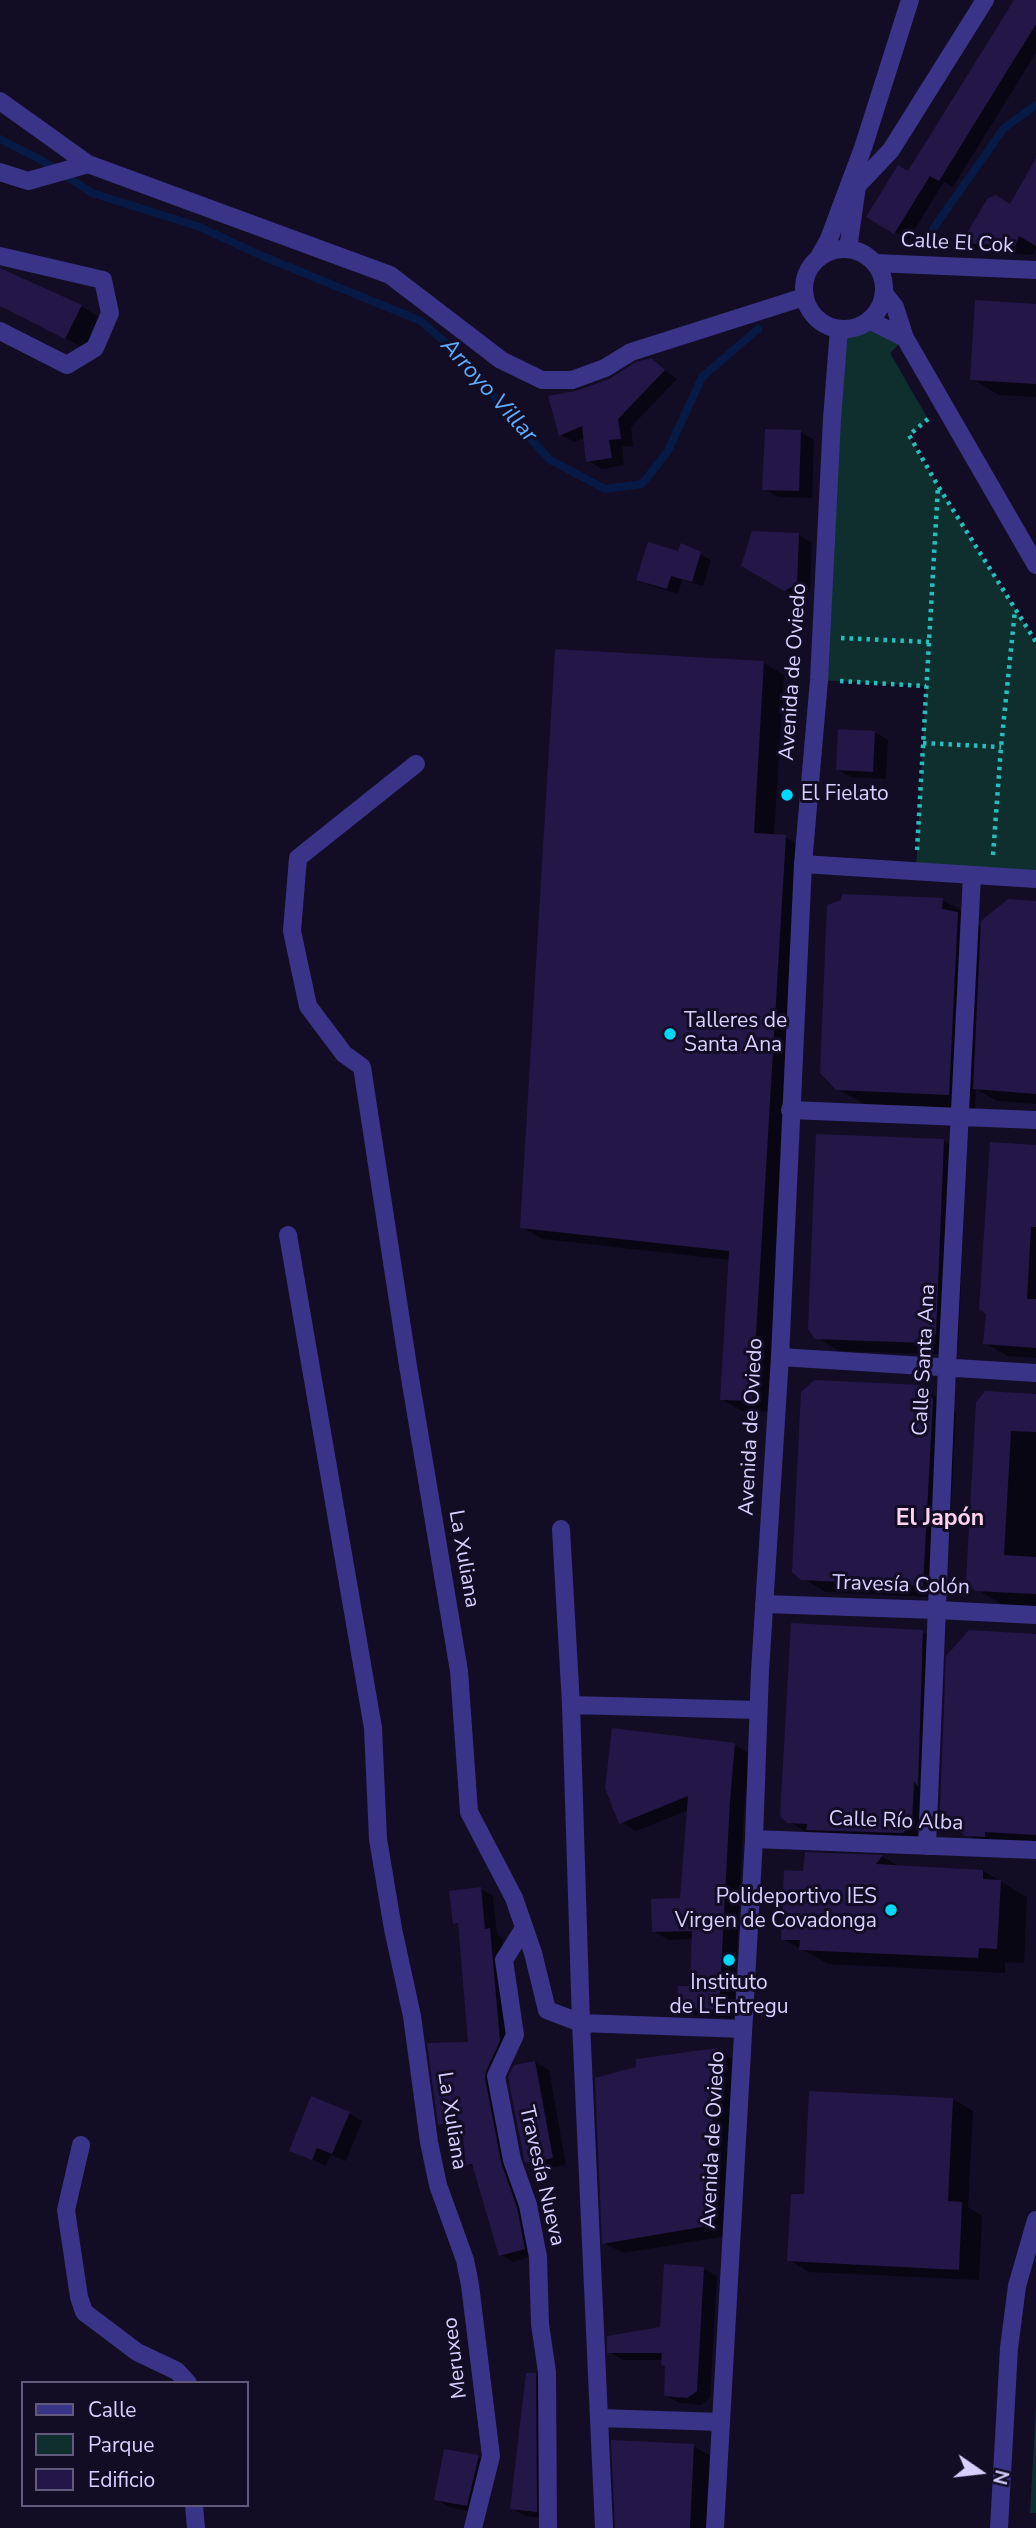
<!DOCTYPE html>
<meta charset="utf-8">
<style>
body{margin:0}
#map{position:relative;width:1036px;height:2528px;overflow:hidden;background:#120c25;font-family:"Nunito Sans",sans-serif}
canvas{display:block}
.legend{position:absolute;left:21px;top:2381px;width:228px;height:126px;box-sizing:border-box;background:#120c25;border:2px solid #615a7c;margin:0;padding:9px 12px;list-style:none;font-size:21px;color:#d8d0ff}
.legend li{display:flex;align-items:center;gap:14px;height:35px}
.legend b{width:35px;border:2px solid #615a7c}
.north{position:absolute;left:945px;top:2437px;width:70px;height:70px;-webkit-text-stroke:5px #120c25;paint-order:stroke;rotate:104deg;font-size:19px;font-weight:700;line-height:28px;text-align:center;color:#d8d0ff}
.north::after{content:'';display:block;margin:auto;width:24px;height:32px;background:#d8d0ff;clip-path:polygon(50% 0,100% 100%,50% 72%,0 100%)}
</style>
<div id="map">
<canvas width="1036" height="2528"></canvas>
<ul class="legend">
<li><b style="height:9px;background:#3a3488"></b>Calle</li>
<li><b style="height:19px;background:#0f2f2f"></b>Parque</li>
<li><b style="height:19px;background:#231747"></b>Edificio</li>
</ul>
<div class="north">N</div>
</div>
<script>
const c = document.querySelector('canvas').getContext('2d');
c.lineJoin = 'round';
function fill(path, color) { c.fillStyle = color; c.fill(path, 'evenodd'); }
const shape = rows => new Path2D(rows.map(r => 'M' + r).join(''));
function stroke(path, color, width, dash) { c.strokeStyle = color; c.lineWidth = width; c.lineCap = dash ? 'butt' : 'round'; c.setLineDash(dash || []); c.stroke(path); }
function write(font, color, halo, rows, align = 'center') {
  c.font = font + ' "Nunito Sans",sans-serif'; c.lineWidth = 6; c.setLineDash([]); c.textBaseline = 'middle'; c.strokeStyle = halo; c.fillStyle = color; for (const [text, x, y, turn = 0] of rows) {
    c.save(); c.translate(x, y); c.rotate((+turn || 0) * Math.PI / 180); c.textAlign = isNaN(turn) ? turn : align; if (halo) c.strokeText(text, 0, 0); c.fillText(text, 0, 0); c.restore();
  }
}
const green = shape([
 [869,320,905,338,890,353,928,419,909,436,938,486,1036,642,1036,879,916,872,926,686,819,680,839,329,855,328],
 [1036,2406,1036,2513,1030,2513]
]);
const shadow = shape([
 [1016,0,1036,0,1036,53,953,187,944,182,908,240,868,217,909,173],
 [1036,162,1036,249,1033,255,981,252,963,242,1011,205],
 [0,274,81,306,101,318,86,349,0,305],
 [1036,306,1036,397,999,395,972,379],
 [651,360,677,379,631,427,633,446,622,447,624,465,602,469,588,461,585,438,574,442,561,435,576,392,610,380],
 [801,432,814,440,812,498,778,497,764,489],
 [799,535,812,543,810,591,799,597,743,566],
 [700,554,711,560,703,586,682,580,678,594,649,585,639,579],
 [764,663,784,675,774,836,785,837,806,849,771,1412,742,1411,721,1399,730,1260,542,1239,522,1227],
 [875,732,888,740,886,779,851,777,837,769],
 [942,900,969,915,968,920,982,928,1036,903,1036,1104,997,1101,976,1089,975,1109,865,1104,837,1089],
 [944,1141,967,1154,958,1347,950,1355,839,1351,816,1337],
 [1036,1147,1036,1358,1008,1356,985,1343],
 [920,1387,944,1401,956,1414,946,1598,826,1592,802,1578],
 [1036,1395,1036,1607,1003,1605,976,1589,978,1402],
 [922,1632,942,1643,938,1795,934,1793,923,1844,809,1834,788,1821],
 [1036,1636,1036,1853,1004,1856,966,1834],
 [735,1745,750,1754,744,1810,734,2018,694,2015,678,2006,692,1988,694,1939,669,1940,653,1931,682,1900,689,1810,636,1831,621,1822],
 [806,1854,883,1857,900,1867,983,1871,1027,1897,1024,1963,1005,1962,1005,1973,828,1964,783,1939,805,1873],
 [481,1889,493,1896,497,1935,502,1937,512,2048,498,2079,536,2255,513,2262,501,2255,474,2168,468,2164,464,2128,452,2131,440,2124,470,2044,460,1925,455,1923],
 [717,2050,736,2061,726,2236,623,2253,604,2243],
 [535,2062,549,2070,566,2165,540,2170,527,2162],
 [953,2099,973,2111,968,2207,982,2216,979,2280,809,2272,789,2260,805,2196],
 [349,2113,362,2121,346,2161,331,2155,326,2166,291,2150],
 [704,2269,717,2276,710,2398,701,2405,679,2403,665,2395,667,2367,663,2360,623,2360,609,2352,662,2329],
 [535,2375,549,2383,549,2519,525,2516,512,2508],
 [693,2446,716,2459,714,2528,617,2528],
 [445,2451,479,2457,492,2465,480,2513,449,2507,436,2499]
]);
const stream = shape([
 [0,139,41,160,92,193,200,227,262,256,421,321,466,361,514,421,550,460,605,489,642,484,668,451,702,377,758,329],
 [933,229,1004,128,1036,105]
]);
const building = shape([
 [1014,0,1036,0,1036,24,939,181,930,176,894,234,866,217,898,165,908,171],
 [1036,158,1036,246,1019,236,1015,246,961,243,988,198,996,195,1010,204],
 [0,268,82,305,65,339,0,306],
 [975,300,1036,304,1036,384,970,380],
 [651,358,665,370,618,419,621,439,609,440,612,458,586,462,582,426,559,436,548,396,576,391,609,379,636,362],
 [765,429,801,430,799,491,762,490],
 [752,531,799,533,797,584,784,591,741,566],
 [648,542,678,551,681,543,701,552,692,582,671,576,667,589,636,580],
 [555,649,764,661,754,833,786,835,752,1401,720,1400,729,1251,520,1228],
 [838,729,875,731,873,772,836,770],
 [842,894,943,898,942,909,958,912,949,1095,836,1090,820,1073,827,905,841,900],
 [1008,899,1036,901,1036,1094,973,1089,981,921],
 [816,1134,944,1139,936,1334,926,1343,815,1339,808,1329],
 [990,1142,1036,1145,1036,1227,1031,1227,1027,1299,1036,1299,1036,1348,983,1344,986,1314,979,1309],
 [814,1380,920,1385,933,1399,923,1586,801,1580,792,1572,801,1392],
 [985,1391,1036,1394,1036,1432,1011,1431,1004,1555,1036,1557,1036,1594,975,1591,966,1580,976,1402],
 [791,1623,923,1630,918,1786,914,1782,912,1823,903,1833,806,1830,807,1824,787,1823,780,1816],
 [969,1630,1036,1634,1036,1835,985,1832,985,1837,965,1836,940,1809,946,1656],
 [612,1728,735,1743,730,1800,719,2010,677,2007,678,1986,690,1986,692,1931,652,1932,651,1899,680,1898,688,1796,619,1824,605,1788],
 [805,1852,883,1855,876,1864,983,1870,983,1879,1001,1880,997,1949,979,1948,978,1958,799,1950,800,1940,781,1940,784,1870,803,1871],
 [481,1887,485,1929,490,1928,500,2041,486,2071,485,2078,501,2162,517,2208,525,2249,499,2256,472,2164,466,2165,461,2120,438,2125,427,2043,468,2042,458,1923,453,1924,449,1891],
 [717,2048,707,2226,602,2244,595,2078,636,2067,636,2059],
 [535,2061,553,2158,525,2163,508,2077,514,2065],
 [809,2091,953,2098,948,2201,962,2202,959,2270,787,2261,791,2194,804,2194],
 [311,2096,350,2112,332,2154,317,2148,312,2160,289,2151],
 [664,2264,704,2267,697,2391,687,2398,664,2396,665,2366,661,2365,662,2353,607,2353,607,2336,660,2327],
 [526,2373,536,2373,537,2512,510,2509],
 [611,2440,694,2444,690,2528,615,2528],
 [444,2449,479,2455,467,2506,434,2500]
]);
const path = shape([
 [928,419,909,435,938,486,1036,642],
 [841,638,929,642],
 [840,681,926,686],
 [923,743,1001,747],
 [917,850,938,486],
 [993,855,1001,747,1015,610]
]);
const pedestrian = shape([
 [937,1610,1036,1615]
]);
const minor = shape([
 [0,101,88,164,390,275,501,360,542,380,572,380,605,368,631,352,804,297],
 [0,172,28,181,88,164],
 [856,187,891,150,985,0],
 [0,256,103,280,110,313,95,348,67,365,0,331],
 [875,263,1036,270],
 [884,293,895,307,905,338,1036,565],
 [869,320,905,338],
 [416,764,298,858,292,931,308,1006,344,1054,362,1067,408,1366,459,1671,469,1812,514,1898,533,1953,547,2010,581,2023,743,2029],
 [803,864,1036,879],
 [790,1110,1036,1120],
 [288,1235,373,1728,378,1839,393,1929,412,2016,429,2142,438,2185,465,2260,470,2285,491,2456,473,2528],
 [780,1357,1036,1373],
 [561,1529,571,1705],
 [764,1604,937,1610],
 [754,1839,1036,1850],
 [927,1846,947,1367,972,875],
 [524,1928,504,1960,515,2035,496,2076,512,2160,528,2205,538,2257,540,2324,547,2372,548,2528],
 [81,2145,66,2210,79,2297,84,2312,137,2352,177,2371,188,2383],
 [600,2418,721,2422],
 [194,2505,196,2528],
 [604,2528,581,2023,571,1705,758,1710],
 [999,2528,1009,2348,1017,2286,1036,2220]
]);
const tertiary = shape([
 [848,249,857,186],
 '804 289a40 40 0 1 1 80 0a40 40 0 1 1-80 0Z',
 [819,257,829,239,863,148,910,0],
 [715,2528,754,1839,760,1671,780,1357,803,864,819,680,832,419,839,329]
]);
const markers = [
 [787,795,7,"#00d8fb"],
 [670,1034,7,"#00d8fb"],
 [891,1910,7,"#00d8fb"],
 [729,1960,7,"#00d8fb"]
];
const streetNames = [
 ["Calle El Cok",957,244,3],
 ["Avenida de Oviedo",794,672,-86],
 ["Calle Santa Ana",925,1360,-87],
 ["Avenida de Oviedo",752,1427,-87],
 ["La Xuliana",463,1559,80],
 ["Travesía Colón",901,1586,2],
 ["Calle Río Alba",896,1822,2],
 ["La Xuliana",451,2121,81],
 ["Avenida de Oviedo",714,2140,-87],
 ["Travesía Nueva",541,2176,77],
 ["Meruxeo",456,2358,-97]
];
const poiNames = [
 ["El Fielato",801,795],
 ["Talleres de",684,1022],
 ["Santa Ana",684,1046],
 ["Polideportivo IES",877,1898,"right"],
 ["Virgen de Covadonga",877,1922,"right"],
 ["Instituto",729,1984,"center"],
 ["de L'Entregu",729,2008,"center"]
];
const waterNames = [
 ["Arroyo Villar",488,391,48]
];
const neighbourhoodNames = [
 ["El Japón",940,1519]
];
fill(green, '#0f2f2f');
fill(shadow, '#0007');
stroke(stream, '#061a45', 8);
fill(building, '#231747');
stroke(path, '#25bfbc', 4.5, [3.5, 5]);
stroke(pedestrian, '#3a3488', 18);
stroke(minor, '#3a3488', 18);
stroke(tertiary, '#3a3488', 18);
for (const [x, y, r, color] of markers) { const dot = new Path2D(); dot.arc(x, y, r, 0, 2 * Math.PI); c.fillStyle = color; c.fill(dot); stroke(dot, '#120c25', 2.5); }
write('21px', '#d8d0ff', '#120c25', streetNames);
write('21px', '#d8d0ff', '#120c25', poiNames, 'left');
write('italic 23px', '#5eaeff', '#120c25', waterNames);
write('bold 23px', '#ffd2ed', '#120c25', neighbourhoodNames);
</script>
